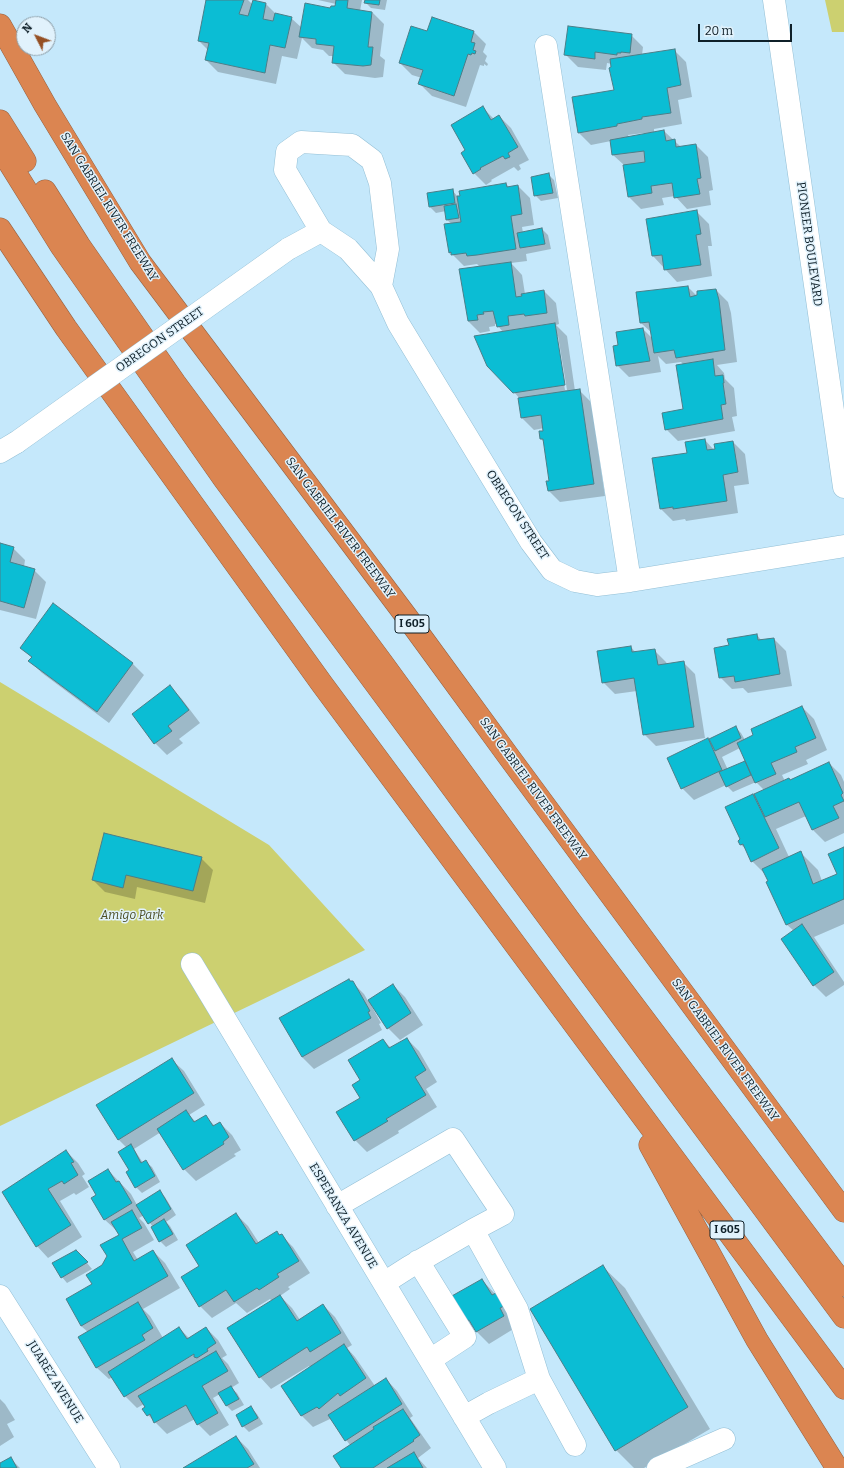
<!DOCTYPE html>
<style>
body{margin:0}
#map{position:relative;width:844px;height:1468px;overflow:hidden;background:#c5e8fb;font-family:Bitter,serif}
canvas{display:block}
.north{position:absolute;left:16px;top:16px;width:40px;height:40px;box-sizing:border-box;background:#e1f2fc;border:1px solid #8d9ea8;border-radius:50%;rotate:312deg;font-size:11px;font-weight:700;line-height:16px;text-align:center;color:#0f2029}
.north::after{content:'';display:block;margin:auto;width:14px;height:18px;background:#955024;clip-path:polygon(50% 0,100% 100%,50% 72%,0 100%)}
.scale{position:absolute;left:698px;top:24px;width:94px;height:18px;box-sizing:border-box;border:2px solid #0f2029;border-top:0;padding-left:5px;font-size:12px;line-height:14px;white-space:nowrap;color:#0f2029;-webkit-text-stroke:3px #e1f2fc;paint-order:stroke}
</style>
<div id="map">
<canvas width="844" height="1468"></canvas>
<div class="north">N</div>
<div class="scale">20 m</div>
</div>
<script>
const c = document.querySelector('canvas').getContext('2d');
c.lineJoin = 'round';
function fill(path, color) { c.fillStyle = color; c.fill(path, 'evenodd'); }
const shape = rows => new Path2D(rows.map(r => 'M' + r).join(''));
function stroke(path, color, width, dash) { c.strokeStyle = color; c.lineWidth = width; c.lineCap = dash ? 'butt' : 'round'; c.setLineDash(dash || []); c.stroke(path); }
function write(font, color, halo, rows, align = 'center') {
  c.font = font + ' Bitter,serif'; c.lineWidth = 3; c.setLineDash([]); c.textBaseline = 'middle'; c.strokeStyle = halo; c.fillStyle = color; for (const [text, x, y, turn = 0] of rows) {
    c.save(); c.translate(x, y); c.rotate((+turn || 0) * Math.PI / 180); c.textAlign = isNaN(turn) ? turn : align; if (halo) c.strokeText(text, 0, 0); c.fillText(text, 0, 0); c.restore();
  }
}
const green = shape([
 [825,0,844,0,844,32,832,32],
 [0,682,269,845,365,950,0,1126]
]);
const shadow = shape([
 [207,0,248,0,252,4,253,1,266,4,277,15,291,18,302,28,331,9,336,8,336,4,318,0,362,0,360,11,372,12,384,24,380,56,385,60,383,77,375,78,345,74,333,62,334,56,329,56,323,50,312,48,302,38,297,59,282,56,276,84,218,72,206,60,208,50,199,41],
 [366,0,387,0,385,10,371,8,365,2],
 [433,18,474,32,486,44,483,52,487,56,485,61,488,64,487,66,484,64,484,66,480,65,466,107,432,96,420,84,422,78,412,75,400,63,428,32],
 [631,35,643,47,642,55,674,50,686,62,692,97,678,100,682,124,654,129,654,133,664,131,681,147,696,145,708,157,713,190,709,191,711,205,687,209,675,196,662,198,664,205,641,209,629,197,624,165,613,155,611,141,591,145,579,133,615,91,612,64,607,63,606,70,578,67,566,55],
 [644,133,644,135,629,137,628,135],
 [483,108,494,119,499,116,511,128,529,160,519,165,521,169,518,171,514,167,491,180,492,181,486,185,474,173,466,151],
 [548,174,554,180,558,198,541,201,535,195],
 [506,184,509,187,518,186,530,198,534,225,522,227,523,233,542,229,548,235,551,249,526,254,527,261,511,263,522,275,525,294,544,291,556,303,559,324,556,325,567,336,575,391,579,390,591,402,605,496,560,502,548,490,550,481,545,443,541,439,540,432,544,432,544,428,534,430,522,418,520,399,514,392,503,332,498,326,497,324,495,324,495,326,489,327,490,331,480,333,468,321,480,267,477,264,464,266,450,252,452,224,447,220,446,211,436,213,430,207,428,194,452,190,458,197],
 [556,336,558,336,567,390,565,390],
 [697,212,709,224,712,246,708,246,712,276,677,282,653,256,647,220],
 [688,287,699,298,716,290,728,302,731,313,737,362,717,365,724,373,725,379,734,388,737,416,732,417,735,431,678,441,666,429,684,410,684,365,681,362,666,364,658,356,661,372,629,377,617,365,619,346,643,329,652,338,652,333,641,323],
 [705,440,714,450,733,442,745,454,749,484,734,486,738,513,686,521,685,519,673,521,661,509,653,459,688,454],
 [0,544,13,548,25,560,24,567,34,570,46,582,36,619,0,610],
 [757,635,762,641,774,639,786,651,792,686,748,693,743,688,732,689,720,677,730,646],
 [21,647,132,663,144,675,109,723,42,673,30,661,32,658],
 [631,647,636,653,654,650,666,662,667,664,683,662,695,674,705,738,656,746,644,734,637,691,615,694,603,682],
 [169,686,181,698,200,723,179,739,183,743,167,755,155,743],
 [802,707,814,719,827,750,806,760,808,764,782,775,785,781,790,780,829,763,841,775,844,782,844,833,825,842,813,830,806,816,776,829,789,857,800,852,818,870,822,881,838,874,844,849,844,924,814,937,844,982,844,985,826,997,814,985,794,931,786,924,765,873,764,873,752,861,747,850,741,845,740,841,742,840,726,808,764,790,756,782,733,792,726,785,694,800,682,788,708,740,713,745,735,727,741,733,745,740],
 [740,748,749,767,745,762,728,770,722,757],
 [201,858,213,870,205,903,137,887,135,899,105,892,93,880],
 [351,982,352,982,364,994,368,1001,393,985,405,997,423,1025,400,1040,388,1028,372,1005,371,1005,381,1023,379,1024,382,1030,314,1069,302,1057],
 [407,1039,419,1051,437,1082,426,1089,437,1107,398,1131,399,1133,367,1152,355,1140,361,1098,361,1081,383,1040,391,1048],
 [172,1060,184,1071,205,1105,189,1115,196,1122,205,1116,215,1126,220,1123,232,1135,241,1150,234,1154,236,1156,196,1181,184,1169,161,1132,134,1149,143,1163,146,1162,152,1167,160,1182,142,1193,136,1187,130,1171,127,1148,118,1139],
 [66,1151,78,1163,85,1174,82,1176,89,1187,76,1195,74,1193,60,1201,82,1237,48,1258,37,1246,3,1192],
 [108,1170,131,1194,137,1205,159,1191,165,1197,176,1215,166,1222,170,1226,178,1240,166,1247,160,1241,153,1227,144,1215,139,1218,144,1223,154,1240,133,1252,138,1260,153,1251,165,1263,180,1288,143,1309,150,1316,163,1338,179,1328,189,1338,206,1328,218,1340,227,1355,222,1358,228,1364,239,1383,231,1388,237,1393,244,1405,232,1411,227,1406,220,1394,213,1398,229,1425,210,1436,198,1424,195,1419,167,1434,148,1415,144,1404,137,1408,125,1396,113,1377,109,1379,97,1368,88,1332,81,1326,93,1284,120,1235,117,1231,104,1219,97,1195],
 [236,1214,248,1226,259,1243,277,1232,280,1235,281,1235,293,1247,310,1273,288,1287,290,1289,280,1296,292,1308,300,1320,323,1305,335,1317,352,1345,347,1348,355,1357,375,1386,386,1379,397,1391,413,1416,410,1418,431,1448,418,1458,427,1468,343,1468,350,1445,331,1420,330,1419,313,1427,301,1415,310,1367,309,1366,271,1389,260,1377,272,1301,270,1299,247,1313,236,1303,212,1318,200,1306,200,1266],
 [82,1257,92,1269,67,1283,62,1277],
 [603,1267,625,1288,710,1429,644,1468,634,1468,616,1450],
 [482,1280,496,1295,498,1293,515,1328,489,1344,466,1321],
 [0,1399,5,1404,15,1420,7,1424,14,1437,0,1446],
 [251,1408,257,1414,263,1424,249,1432,243,1426],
 [236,1437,248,1449,260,1468,185,1468],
 [10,1458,20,1468,0,1468,0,1464]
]);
const building = shape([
 [206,0,244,0,239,14,248,16,253,0,266,3,263,19,273,21,275,13,292,17,285,48,270,45,265,73,205,60,209,43,198,41,206,0],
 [336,0,348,0,347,8,372,12,368,47,373,47,371,65,363,66,332,63,334,46,316,44,316,39,299,37,305,3,330,8,331,6,335,6,336,0],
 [365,0,380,0,379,5,364,3,365,0],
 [432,17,474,31,471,42,475,43,473,50,476,51,475,54,472,53,471,55,468,54,454,96,418,84,423,70,399,63,411,26,427,31,432,17],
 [568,26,632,34,630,53,621,52,621,53,617,53,617,55,595,52,595,59,564,55,568,26],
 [675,49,681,85,667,88,671,113,642,117,642,119,617,124,617,126,578,133,572,97,614,90,609,68,611,67,610,59,675,49],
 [483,106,491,120,499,115,518,147,508,153,510,157,505,159,503,156,480,168,481,169,473,174,461,153,465,150,451,125,483,106],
 [664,130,666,141,675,139,676,147,696,144,701,178,697,179,700,194,674,198,672,183,651,186,652,193,628,197,623,165,645,162,644,151,612,155,610,140,664,130],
 [549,173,553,193,534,196,531,177,549,173],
 [506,183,507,187,518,185,522,214,511,216,516,249,477,255,467,256,466,253,451,255,451,252,449,253,444,224,461,222,457,196,460,196,459,191,506,183],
 [453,189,455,203,429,207,427,193,453,189],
 [456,204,459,218,446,220,444,206,456,204],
 [697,210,701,234,696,235,701,265,664,270,662,255,652,256,646,219,697,210],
 [542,228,545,244,520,248,517,233,542,228],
 [511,262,516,297,522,296,521,294,544,290,547,313,525,316,524,314,508,316,509,325,497,327,493,311,483,312,484,314,477,315,478,320,468,321,459,269,511,262],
 [688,286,690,297,697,295,697,291,716,289,719,300,725,350,676,358,674,350,654,353,649,322,640,323,636,292,688,286],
 [555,323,565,385,513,393,487,366,474,336,555,323],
 [643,328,650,361,616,366,613,346,618,345,616,332,643,328],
 [713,359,715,376,723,375,724,383,723,383,726,404,721,405,723,419,665,430,662,413,683,409,676,365,713,359],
 [580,389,594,484,548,491,546,481,549,481,543,439,540,439,539,431,543,431,541,415,521,418,518,398,580,389],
 [705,439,707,450,715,449,714,444,733,441,738,472,723,475,727,501,673,509,673,507,660,509,652,458,687,453,685,442,705,439],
 [0,543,14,547,10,562,35,569,24,608,0,601,0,543],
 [53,603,133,663,97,712,28,661,32,657,20,648,53,603],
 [757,634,758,640,774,638,780,674,735,682,734,676,719,678,714,648,729,645,727,639,757,634],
 [631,646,632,652,655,649,658,665,684,661,694,727,643,735,634,678,602,683,597,651,631,646],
 [170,685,189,710,168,726,172,731,154,744,132,714,170,685],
 [802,706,816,738,795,747,797,752,771,763,776,774,755,783,737,743,753,735,751,729,802,706],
 [736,726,741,738,715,751,709,739,736,726],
 [708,738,722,770,681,789,667,758,708,738],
 [745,761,751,775,726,787,719,772,745,761],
 [829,762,843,793,841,795,844,801,833,806,839,818,812,830,799,802,765,817,754,794,789,778,790,780,829,762],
 [753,794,779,848,751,862,743,844,740,845,738,841,740,839,725,807,753,794],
 [104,833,202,857,193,891,126,875,123,888,92,880,104,833],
 [844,847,844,899,786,925,766,882,768,881,762,869,801,851,813,884,837,874,828,854,844,847],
 [802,924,834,972,813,986,781,939,802,924],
 [349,979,350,981,353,981,370,1011,368,1012,371,1018,302,1057,279,1018,349,979],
 [393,984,411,1013,387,1029,368,1000,393,984],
 [407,1038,426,1070,415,1077,426,1095,386,1119,388,1121,354,1141,336,1112,360,1098,352,1085,360,1080,348,1060,383,1039,389,1048,407,1038],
 [172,1058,194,1093,118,1140,96,1105,172,1058],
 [186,1110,194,1122,206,1115,213,1126,220,1122,229,1137,223,1142,224,1144,183,1170,157,1129,186,1110],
 [131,1144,141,1163,146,1160,155,1176,135,1188,126,1172,129,1170,118,1152,131,1144],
 [66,1150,74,1162,71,1163,78,1175,64,1184,62,1181,48,1189,71,1225,36,1247,2,1192,66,1150],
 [108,1169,116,1182,119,1181,132,1203,104,1220,91,1198,96,1195,88,1181,108,1169],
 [160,1190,171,1209,148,1224,136,1205,160,1190],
 [132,1210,142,1228,122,1239,134,1261,153,1250,168,1276,81,1326,66,1299,92,1284,86,1275,102,1265,107,1256,100,1245,119,1235,111,1222,132,1210],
 [236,1213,256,1244,277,1231,279,1235,282,1234,299,1261,277,1274,279,1277,259,1290,257,1288,234,1302,226,1290,199,1307,181,1277,199,1266,186,1245,236,1213],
 [164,1219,173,1234,159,1242,151,1227,164,1219],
 [76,1250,88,1262,61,1278,52,1263,76,1250],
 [603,1265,688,1407,615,1451,530,1309,603,1265],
 [482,1279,492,1295,498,1292,506,1305,500,1308,504,1316,476,1332,469,1320,465,1322,450,1297,482,1279],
 [280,1295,297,1321,323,1304,341,1333,310,1352,307,1347,259,1378,227,1328,280,1295],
 [138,1302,153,1328,142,1335,145,1340,96,1368,78,1337,138,1302],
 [179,1327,187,1339,206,1327,216,1343,207,1349,208,1351,197,1358,194,1357,194,1354,124,1397,108,1372,179,1327],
 [344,1344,366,1378,340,1396,338,1393,319,1409,317,1407,301,1416,281,1386,344,1344],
 [216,1351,228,1371,202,1386,218,1413,197,1425,186,1405,154,1423,150,1414,147,1416,142,1409,145,1407,138,1396,216,1351],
 [386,1378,402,1404,345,1441,328,1415,386,1378],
 [231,1386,239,1399,226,1406,218,1393,231,1386],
 [251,1406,258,1418,242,1427,236,1415,251,1406],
 [403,1409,420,1435,413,1440,414,1441,373,1468,341,1468,333,1456,374,1429,373,1427,403,1409],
 [236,1436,254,1464,247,1468,183,1468,236,1436],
 [414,1452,423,1468,387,1468,414,1452],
 [11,1457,17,1468,0,1468,0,1463,11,1457]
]);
const minor = shape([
 [774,0,844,487],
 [546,46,630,581],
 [288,249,321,231],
 [381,286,388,249,380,183,372,160,352,145,301,142,287,152,285,170,321,231,348,249,381,286,398,323,531,542,552,570,575,581,597,585,630,581,844,546],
 [0,452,17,442],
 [192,964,495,1468],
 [337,1206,453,1139,503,1214,473,1230],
 [418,1261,465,1337,430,1360],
 [384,1283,409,1267,473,1230,517,1309,539,1379,489,1403,464,1417],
 [0,1296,109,1468],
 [539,1379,575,1445],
 [658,1468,724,1439]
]);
const highway = shape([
 [0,25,45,105,140,262,406,616,509,757,844,1211],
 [0,121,25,161],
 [0,148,61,246,224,479,844,1317],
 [45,191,79,245,175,383,383,664,570,921,844,1285],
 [0,229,66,328,322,684,844,1388],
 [650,1145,757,1340,837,1468]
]);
const minorBridge = shape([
 [17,442,288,249]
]);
const shields = [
 [412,624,34],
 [727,1230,34]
];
const shieldNames = [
 ["I 605",412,624],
 ["I 605",727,1230]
];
const streetNames = [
 ["SAN GABRIEL RIVER FREEWAY",109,207,58],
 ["PIONEER BOULEVARD",809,244,82],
 ["OBREGON STREET",160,340,-35],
 ["OBREGON STREET",517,515,57],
 ["SAN GABRIEL RIVER FREEWAY",340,528,53],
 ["SAN GABRIEL RIVER FREEWAY",533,789,54],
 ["SAN GABRIEL RIVER FREEWAY",725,1050,54],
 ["ESPERANZA AVENUE",343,1216,59],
 ["JUAREZ AVENUE",55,1382,58]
];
const parkNames = [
 ["Amigo Park",132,916]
];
fill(green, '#ccd070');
fill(shadow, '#0003');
fill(building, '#0bbdd4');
stroke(building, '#4c7e88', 1);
stroke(minor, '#93bfd5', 23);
stroke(highway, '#946243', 23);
stroke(minor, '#fff', 22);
stroke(highway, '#db8551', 22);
stroke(minorBridge, '#93bfd5', 23, []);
stroke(minorBridge, '#fff', 22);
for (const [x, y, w] of shields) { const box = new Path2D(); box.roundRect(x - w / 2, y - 9, w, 18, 3); c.fillStyle = '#e1f2fc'; c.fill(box); stroke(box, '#0f2029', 1); }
write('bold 11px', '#0f2029', null, shieldNames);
write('12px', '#0f2029', '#e1f2fc', streetNames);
write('italic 12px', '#4d4e24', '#e1f2fc', parkNames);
</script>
